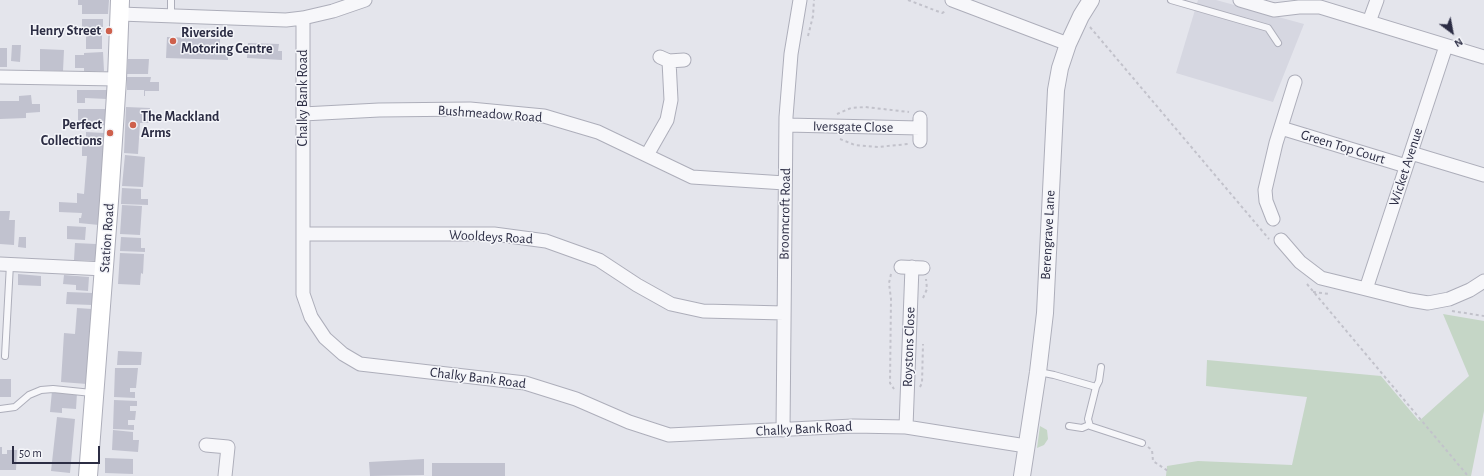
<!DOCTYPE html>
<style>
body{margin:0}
#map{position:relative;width:1484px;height:476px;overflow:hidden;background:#e4e5ec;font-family:"Alegreya Sans",sans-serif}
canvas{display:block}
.north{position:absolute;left:1432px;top:12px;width:40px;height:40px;-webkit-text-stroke:3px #f4f5f9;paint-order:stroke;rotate:148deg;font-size:11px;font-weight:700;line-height:16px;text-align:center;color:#2c2d44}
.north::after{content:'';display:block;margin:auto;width:14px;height:18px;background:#2c2d44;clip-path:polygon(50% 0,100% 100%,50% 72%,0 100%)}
.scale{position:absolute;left:12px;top:446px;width:88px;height:18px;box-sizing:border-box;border:2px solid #2c2d44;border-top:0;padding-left:5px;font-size:12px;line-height:14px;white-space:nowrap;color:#2c2d44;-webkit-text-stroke:3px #f4f5f9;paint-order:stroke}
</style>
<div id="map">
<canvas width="1484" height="476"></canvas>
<div class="north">N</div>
<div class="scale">50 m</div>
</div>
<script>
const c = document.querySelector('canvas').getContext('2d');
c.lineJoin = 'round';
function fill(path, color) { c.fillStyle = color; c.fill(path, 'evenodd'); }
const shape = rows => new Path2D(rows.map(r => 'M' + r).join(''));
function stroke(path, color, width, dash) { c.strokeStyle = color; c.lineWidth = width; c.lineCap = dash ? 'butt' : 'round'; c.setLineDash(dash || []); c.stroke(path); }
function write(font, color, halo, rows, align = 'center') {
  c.font = font + ' "Alegreya Sans",sans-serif'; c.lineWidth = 3; c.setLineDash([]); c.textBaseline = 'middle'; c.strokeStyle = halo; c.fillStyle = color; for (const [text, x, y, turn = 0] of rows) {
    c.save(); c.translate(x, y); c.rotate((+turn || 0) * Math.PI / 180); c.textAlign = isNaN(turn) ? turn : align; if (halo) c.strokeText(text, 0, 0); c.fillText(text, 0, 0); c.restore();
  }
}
const built = shape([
 [1198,0,1216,0,1304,24,1273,102,1176,73]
]);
const green = shape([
 [1443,314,1484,321,1484,411,1471,476,1166,476,1167,466,1198,461,1292,465,1307,397,1206,386,1207,360,1381,376,1419,421,1469,376],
 [1040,426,1047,430,1048,439,1044,445,1037,448]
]);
const building = shape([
 [78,0,109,0,108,14,82,14,82,5,78,5],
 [82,19,103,19,103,27,82,28],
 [86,29,102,29,102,49,86,49],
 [167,37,220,39,220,52,228,52,228,60,166,58],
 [248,43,279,44,278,51,282,51,282,60,247,58],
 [12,45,21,45,20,62,11,61],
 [0,48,7,48,7,67,0,67],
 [40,49,64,50,63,71,40,70],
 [103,52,104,71,84,72,84,68,75,68,75,55,84,55,84,53],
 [128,59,149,59,148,74,127,74],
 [127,77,151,77,150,82,159,82,159,91,145,91,145,96,144,96,144,90,127,90],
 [77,90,107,90,107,99,85,98,85,103,77,103],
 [31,95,32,104,40,104,40,112,26,113,26,118,0,119,0,101,19,101,19,96],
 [126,107,150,108,149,123,140,123,138,154,124,153],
 [78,109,105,109,105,125,78,125],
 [86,132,104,133,99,225,79,223,79,218,81,218,82,213,59,212,59,202,77,203,77,193,84,194,87,156,82,156,82,145,83,139,86,139],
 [125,155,145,157,143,187,122,186],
 [122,188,141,189,141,199,148,199,148,205,121,204],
 [122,205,142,206,140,235,120,234],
 [0,211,10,211,9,220,15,220,14,245,0,244],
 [67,226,86,227,85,240,67,239],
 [19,237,26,237,26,248,18,247],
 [121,237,141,238,141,248,145,248,145,252,120,251],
 [75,243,96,244,96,261,74,260],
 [120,253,144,254,143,274,141,273,140,285,118,284],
 [18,274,41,276,41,286,18,285],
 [64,275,89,277,88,291,76,290,76,285,63,284],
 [67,292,93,293,92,305,66,304],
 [77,308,92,309,87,384,61,382,64,333,75,334],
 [118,351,142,352,141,365,117,365],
 [115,368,138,368,136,388,130,388,130,392,135,392,135,398,114,397],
 [0,379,11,379,11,397,0,397],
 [52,391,77,393,76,409,62,408,62,413,50,412],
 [114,400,137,401,137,406,130,406,130,411,136,411,135,420,128,420,128,425,134,425,134,430,113,429],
 [57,417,75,419,70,473,51,471],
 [113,430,133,432,133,440,139,440,138,452,112,450],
 [0,447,2,447,2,454,7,454,7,450,17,450,16,470,0,470],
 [105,458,133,459,133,474,105,473],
 [424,459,424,475,370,476,369,462],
 [432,463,505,463,505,476,432,476]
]);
const path = shape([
 [908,0,942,13,946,11],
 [1090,27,1269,239],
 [808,36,813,16,814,0],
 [837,114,851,108,865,107,909,112],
 [840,139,855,145,878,147,908,144],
 [891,274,889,283,891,299,890,383,894,389],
 [1307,284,1468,476],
 [1313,292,1330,294],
 [923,298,927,289,926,279],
 [1452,311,1484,316],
 [920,387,922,383,923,344],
 [1148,447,1152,450,1153,461,1168,471]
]);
const service = shape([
 [1171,0,1268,28,1278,43],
 [171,16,171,0],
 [5,356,10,264],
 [1039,372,1054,375,1096,387,1088,419,1090,426,1142,443],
 [1096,387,1099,381,1101,367],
 [0,409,15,407,29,395,41,390,53,389,92,393],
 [1069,426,1082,428,1089,425]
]);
const minor = shape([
 [952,0,1068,44],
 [1240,0,1274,10,1299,7,1320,7,1484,57],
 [120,14,286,20,303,18,333,11,365,0],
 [303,18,303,294,311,317,325,338,343,354,360,364,525,383,576,399,629,422,669,435,853,426,906,427,1026,446],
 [1369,22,1377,0],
 [660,57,669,61,684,60],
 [0,77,117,79],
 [303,114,379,110,470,109,544,116,598,132,692,177,785,183],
 [920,118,920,141],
 [786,125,920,128],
 [1281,128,1406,166],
 [1411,153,1484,175],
 [647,155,667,120,671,100,669,61],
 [1273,219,1266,201,1265,190,1276,143,1295,82],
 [303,234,494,234,546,241,599,260,637,285,671,304,703,311,784,313],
 [1281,240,1300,262,1321,278,1366,289,1446,46],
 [0,264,105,269],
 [901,267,923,268],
 [1366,289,1410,300,1428,303,1449,299,1470,290,1484,281],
 [906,427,912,267],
 [783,430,786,117,791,54,800,0],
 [206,445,228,447,225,476]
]);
const tertiary = shape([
 [1022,476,1038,372,1045,313,1056,90,1060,68,1068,44,1081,16,1091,0]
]);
const secondary = shape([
 [88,476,109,201,117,79,120,0]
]);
const markers = [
 [109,31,4,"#ce604c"],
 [173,41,4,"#ce604c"],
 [133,125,4,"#ce604c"],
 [110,133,4,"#ce604c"]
];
const poiNames = [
 ["Henry Street",101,31],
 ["Riverside",181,33,"left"],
 ["Motoring Centre",181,49,"left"],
 ["The Mackland",141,117,"left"],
 ["Arms",141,133,"left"],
 ["Perfect",102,125],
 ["Collections",102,141]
];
const streetNames = [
 ["Chalky Bank Road",303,98,-90],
 ["Bushmeadow Road",490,114,4],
 ["Iversgate Close",853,127,1],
 ["Green Top Court",1343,147,17],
 ["Wicket Avenue",1406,167,-72],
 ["Broomcroft Road",785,214,-89],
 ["Berengrave Lane",1048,235,-87],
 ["Wooldeys Road",491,237,3],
 ["Station Road",107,238,-86],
 ["Roystons Close",909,347,-88],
 ["Chalky Bank Road",478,378,7],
 ["Chalky Bank Road",804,429,-3]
];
fill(built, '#d6d7e1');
fill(green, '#c5d6c6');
fill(building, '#c1c2cf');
stroke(service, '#adaeba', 8);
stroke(minor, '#adaeba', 15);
stroke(tertiary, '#adaeba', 18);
stroke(secondary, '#adaeba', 20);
stroke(path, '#c2c2cb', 2, [3, 3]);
stroke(service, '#f7f7fa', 6);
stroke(minor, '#f7f7fa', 13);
stroke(tertiary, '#f7f7fa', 16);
stroke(secondary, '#fff', 18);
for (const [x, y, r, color] of markers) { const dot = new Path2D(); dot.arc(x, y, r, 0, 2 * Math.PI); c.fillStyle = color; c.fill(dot); stroke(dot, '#f4f5f9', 1.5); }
write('bold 14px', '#2c2d44', '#f4f5f9', poiNames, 'right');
write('14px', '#2c2d44', '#f4f5f9', streetNames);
</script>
